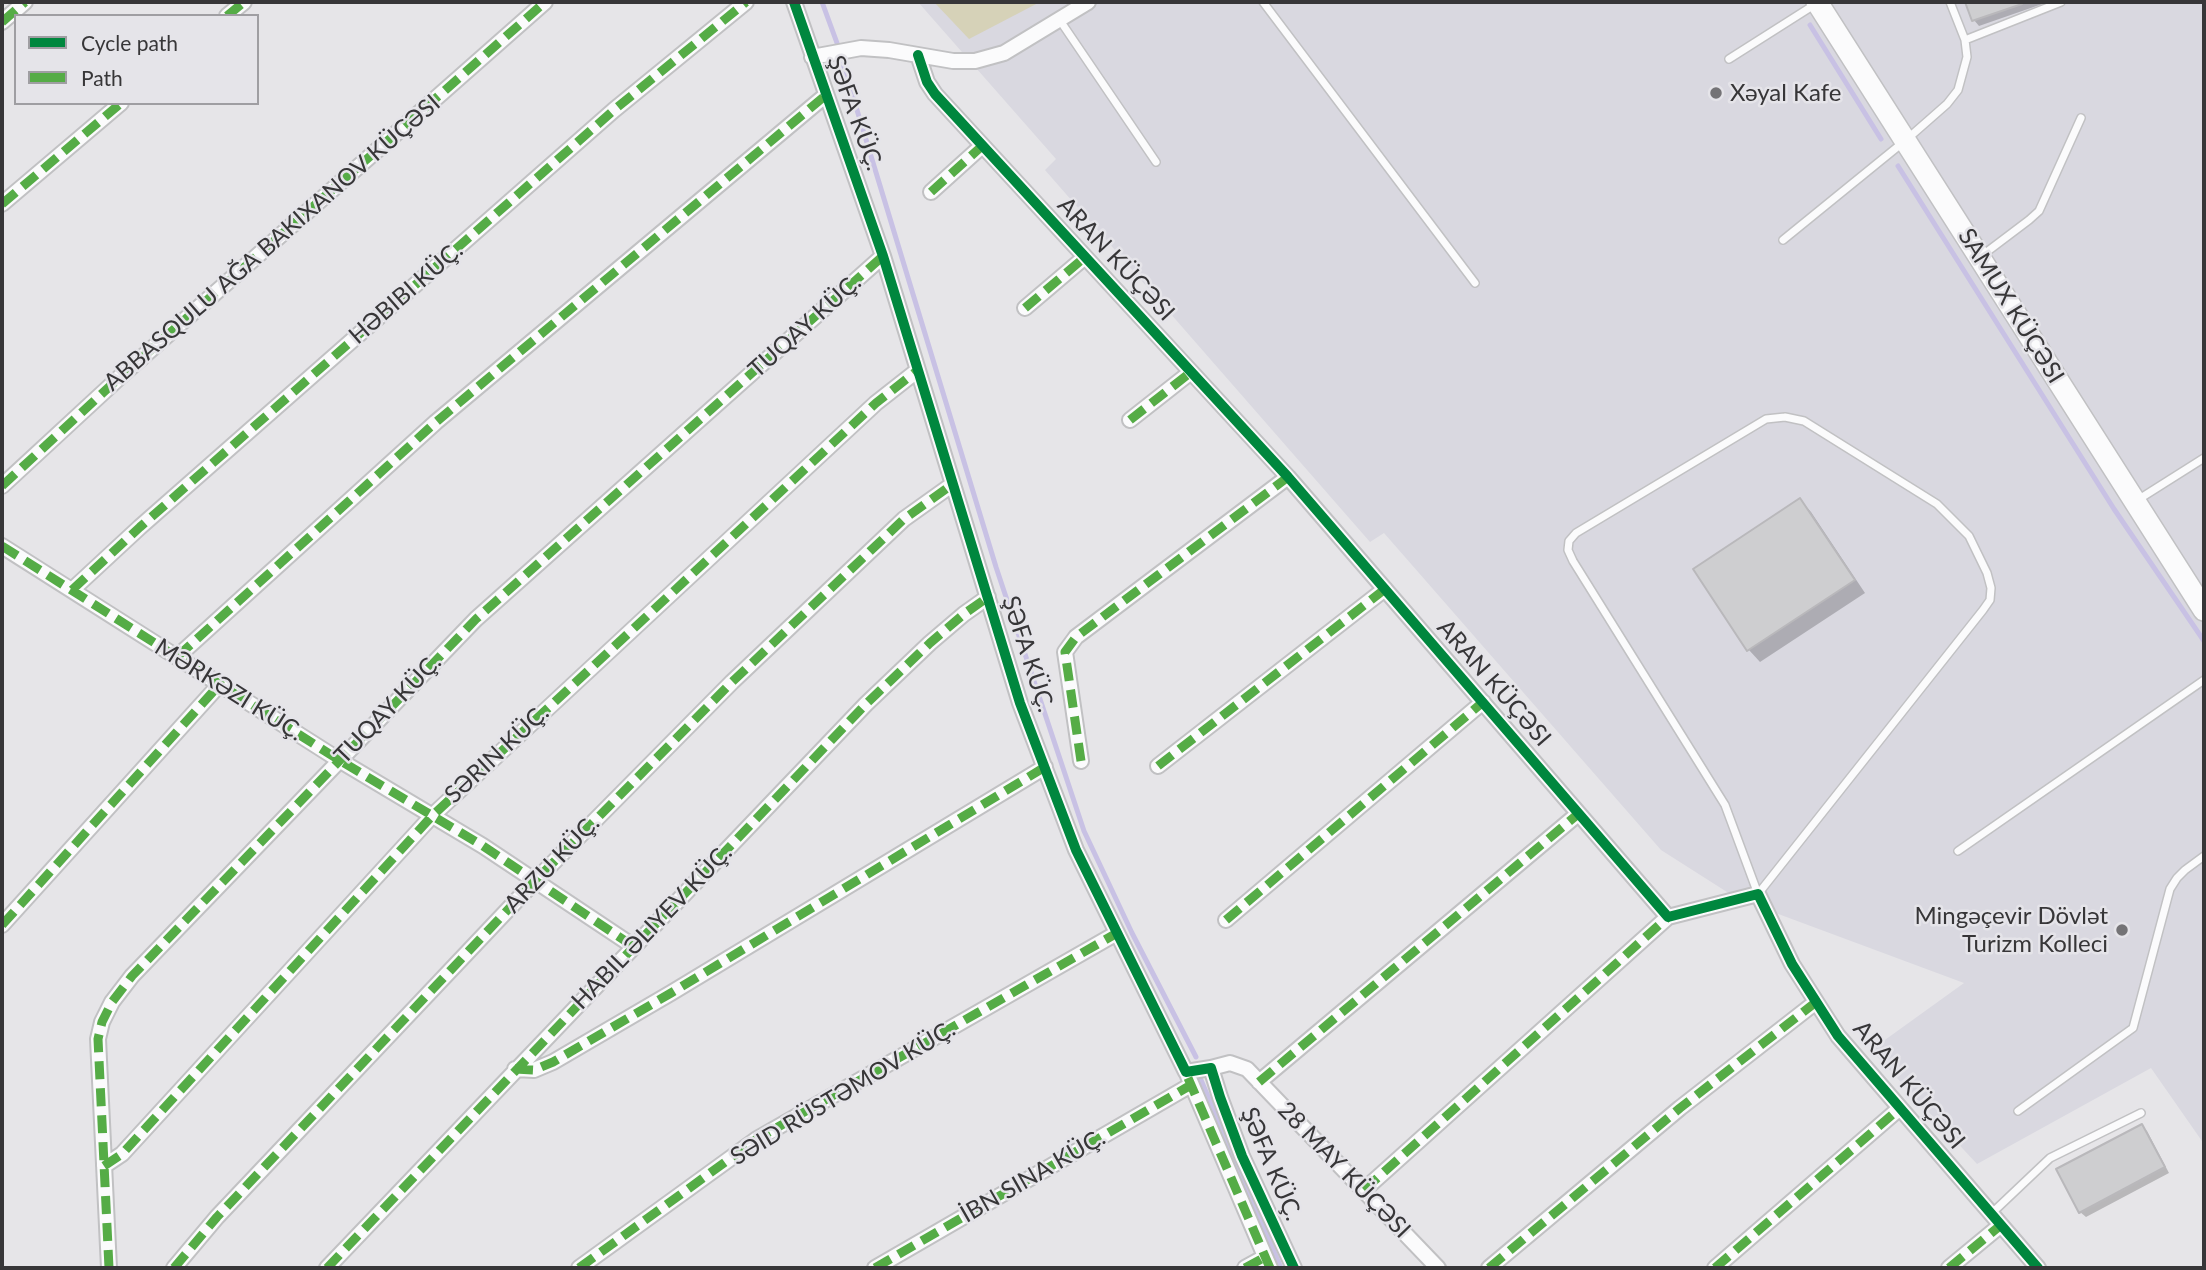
<!DOCTYPE html>
<meta charset="utf-8">
<style>
body{margin:0}
#map{position:relative;width:2206px;height:1270px;overflow:hidden;background:#e6e5e8;font-family:Lato,sans-serif}
canvas{display:block}
.frame{position:absolute;inset:0;border:4px solid #373638;pointer-events:none}
.legend{position:absolute;left:14px;top:14px;width:245px;height:91px;box-sizing:border-box;background:#e5e4e9;border:2px solid #9f9ea2;margin:0;padding:9px 12px;list-style:none;font-size:21px;color:#373638}
.legend li{display:flex;align-items:center;gap:14px;height:35px}
.legend b{width:35px;border:2px solid #9f9ea2}
</style>
<div id="map">
<canvas width="2206" height="1270"></canvas>
<div class="frame"></div>
<ul class="legend">
<li><b style="height:9px;background:#00873e"></b>Cycle path</li>
<li><b style="height:9px;background:#55ac46"></b>Path</li>
</ul>
</div>
<script>
const c = document.querySelector('canvas').getContext('2d');
c.lineJoin = 'round';
function fill(path, color) { c.fillStyle = color; c.fill(path, 'evenodd'); }
const shape = rows => new Path2D(rows.map(r => 'M' + r).join(''));
function stroke(path, color, width, dash) { c.strokeStyle = color; c.lineWidth = width; c.lineCap = dash ? 'butt' : 'round'; c.setLineDash(dash || []); c.stroke(path); }
function write(font, color, halo, rows, align = 'center') {
  c.font = font + ' Lato,sans-serif'; c.lineWidth = 5; c.setLineDash([]); c.textBaseline = 'middle'; c.strokeStyle = halo; c.fillStyle = color; for (const [text, x, y, turn = 0] of rows) {
    c.save(); c.translate(x, y); c.rotate((+turn || 0) * Math.PI / 180); c.textAlign = isNaN(turn) ? turn : align; if (halo) c.strokeText(text, 0, 0); c.fillText(text, 0, 0); c.restore();
  }
}
const built = shape([
 [918,2,2204,2,2204,1144,2151,1068,1977,1164,1871,1050,1964,983,1738,899,1661,850,1384,533,1370,542,1045,170,1056,159]
]);
const green = shape([
 [934,2,1040,2,969,39]
]);
const shadow = shape([
 [1967,2,2048,2,1979,26,1974,20],
 [1800,500,1811,512,1865,593,1760,662,1749,650,1695,569],
 [2142,1126,2147,1131,2169,1173,2086,1217,2080,1212]
]);
const stream = shape([
 [822,2,837,43],
 [1810,25,1881,139],
 [843,64,996,567,1084,831,1132,933,1196,1057],
 [1898,166,2114,509,2204,641],
 [1201,1080,1281,1268]
]);
const building = shape([
 [1965,2,2022,2,2022,4,1972,21,1965,2],
 [1800,498,1855,580,1747,651,1693,569,1800,498],
 [2142,1124,2165,1167,2079,1213,2056,1169,2142,1124]
]);
const service = shape([
 [1263,2,1475,283],
 [1059,19,1156,162],
 [1965,40,2061,2],
 [1729,59,1814,5],
 [1783,240,1906,140,1947,104,1958,90,1967,57,1965,40,1950,2],
 [1980,257,2029,220,2039,211,2081,118],
 [1785,417,1804,421,1937,504,1969,536,1987,573,1991,588,1990,600,1983,610,1758,894,1725,805,1573,561,1568,550,1569,541,1576,533,1766,419,1785,417],
 [2136,501,2204,458],
 [1958,851,2204,680],
 [2018,1111,2133,1028,2170,889,2177,878,2185,870,2204,856],
 [1992,1213,2050,1158,2141,1113]
]);
const minor = shape([
 [794,2,883,256,1020,703,1076,850,1186,1072,1211,1068,1220,1097,1242,1156,1294,1268],
 [227,16,244,2],
 [2,22,25,2],
 [918,55,927,82,935,94,1288,477,1668,917,1758,894,1792,964,1838,1036,2038,1268],
 [812,57,861,48,889,50,953,61,975,61,1004,53,1088,2],
 [931,192,982,146],
 [2,204,121,103],
 [1025,308,1085,257],
 [1130,420,1191,372],
 [2,486,121,376,545,2],
 [2,546,339,760,483,846,633,946],
 [72,590,140,527,614,110,746,2],
 [177,657,436,422,826,95],
 [1081,761,1065,652,1076,637,1288,477],
 [1158,766,1385,589],
 [1226,920,1483,702],
 [2,925,220,684],
 [1211,1068,1230,1063,1247,1069,1438,1268],
 [515,1069,534,1070,553,1062,671,993,1045,767],
 [1188,1076,1270,1268],
 [1259,1082,1578,814],
 [104,1166,122,1154,432,816,876,403,918,370],
 [1364,1190,1668,917],
 [109,1268,98,1039,102,1022,112,1002,132,976,476,619,883,256],
 [174,1268,217,1217,535,881,732,682,904,519,953,484],
 [327,1268,866,704,930,643,964,614,988,597],
 [579,1268,757,1139,1117,933],
 [875,1268,1191,1085],
 [1245,1268,1265,1257],
 [1489,1268,1680,1108,1816,1002],
 [1715,1268,1900,1108],
 [1949,1268,2001,1225]
]);
const secondary = shape([
 [1817,2,2204,610]
]);
const quiet = shape([
 [227,16,244,2],
 [2,22,25,2],
 [931,192,982,146],
 [2,204,121,103],
 [1025,308,1085,257],
 [1130,420,1191,372],
 [2,486,121,376,545,2],
 [2,546,339,760,483,846,633,946],
 [72,590,140,527,614,110,746,2],
 [177,657,436,422,826,95],
 [1081,761,1065,652,1076,637,1288,477],
 [1158,766,1385,589],
 [1226,920,1483,702],
 [2,925,220,684],
 [515,1069,534,1070,553,1062,671,993,1045,767],
 [1188,1078,1270,1268],
 [1259,1082,1578,814],
 [104,1166,122,1154,432,816,876,403,918,370],
 [1364,1190,1668,917],
 [109,1268,98,1039,102,1022,112,1002,132,976,476,619,883,256],
 [174,1268,217,1217,535,881,732,682,904,519,953,484],
 [327,1268,866,704,930,643,964,614,988,597],
 [579,1268,757,1139,1117,933],
 [875,1268,1191,1085],
 [1245,1268,1265,1257],
 [1489,1268,1680,1108,1816,1002],
 [1715,1268,1900,1108],
 [1949,1268,2001,1225]
]);
const cycleway = shape([
 [794,2,883,256,1020,703,1076,850,1186,1072,1211,1068,1220,1097,1242,1156,1294,1268],
 [918,55,927,82,935,94,1288,477,1668,917,1758,894,1792,964,1838,1036,2038,1268]
]);
const markers = [
 [1716,93,7,"#747376"],
 [2122,930,7,"#747376"]
];
const poiNames = [
 ["Xəyal Kafe",1730,93],
 ["Mingəçevir Dövlət",2108,916,"right"],
 ["Turizm Kolleci",2108,944,"right"]
];
const streetNames = [
 ["ŞƏFA KÜÇ.",855,113,70],
 ["ABBASQULU AĞA BAKIXANOV KÜÇƏSI",272,243,-41],
 ["ARAN KÜÇƏSI",1116,259,47],
 ["HƏBIBI KÜÇ.",406,293,-41],
 ["SAMUX KÜÇƏSI",2011,306,58],
 ["TUQAY KÜÇ.",805,326,-42],
 ["ŞƏFA KÜÇ.",1028,654,72],
 ["ARAN KÜÇƏSI",1494,683,49],
 ["MƏRKƏZI KÜÇ.",229,690,32],
 ["TUQAY KÜÇ.",388,709,-46],
 ["SƏRIN KÜÇ.",497,754,-43],
 ["ARZU KÜÇ.",552,864,-46],
 ["HABIL ƏLIYEV KÜÇ.",652,927,-46],
 ["ARAN KÜÇƏSI",1909,1085,50],
 ["SƏID RÜSTƏMOV KÜÇ.",843,1093,-31],
 ["ŞƏFA KÜÇ.",1271,1164,67],
 ["28 MAY KÜÇƏSI",1344,1170,46],
 ["İBN SINA KÜÇ.",1033,1176,-30]
];
fill(built, '#d9d8e0');
fill(green, '#d6d2b8');
fill(shadow, '#0003');
stroke(stream, '#c8c1e4', 5);
fill(building, '#ceced0');
stroke(building, '#b9b8bb', 2);
stroke(service, '#c1c1c3', 10);
stroke(minor, '#c1c1c3', 18);
stroke(secondary, '#c1c1c3', 24);
stroke(service, '#fbfbfc', 7);
stroke(minor, '#fbfbfc', 14);
stroke(secondary, '#fbfbfc', 21);
stroke(quiet, '#55ac46', 9, [18, 9]);
stroke(cycleway, '#00873e', 10);
for (const [x, y, r, color] of markers) { const dot = new Path2D(); dot.arc(x, y, r, 0, 2 * Math.PI); c.fillStyle = color; c.fill(dot); stroke(dot, '#e5e4e9', 2.5); }
write('24px', '#373638', '#e5e4e9', poiNames, 'left');
write('24px', '#373638', '#e5e4e9', streetNames);
</script>
